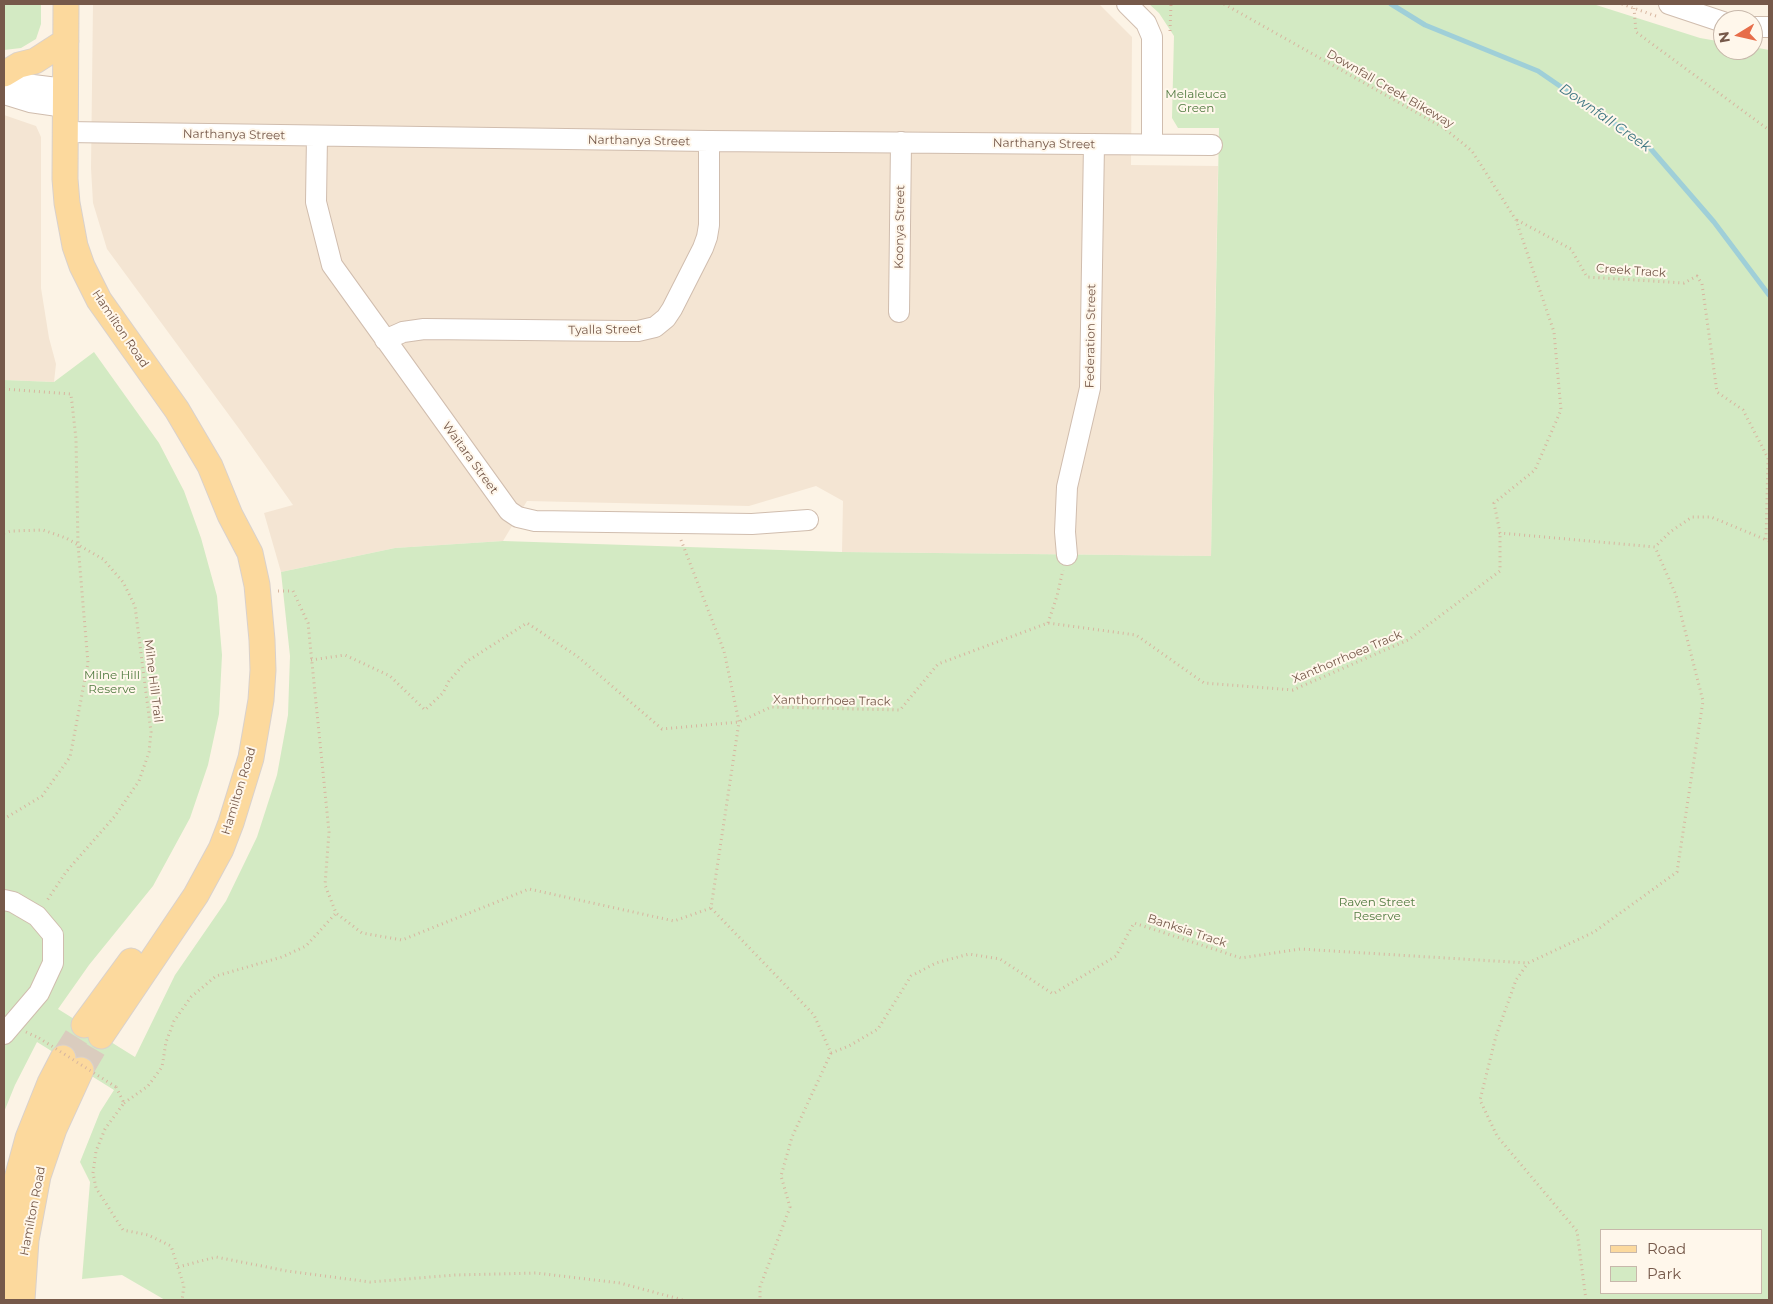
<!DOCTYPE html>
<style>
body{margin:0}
#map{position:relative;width:1773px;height:1304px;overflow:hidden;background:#fcf3e5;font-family:Montserrat,sans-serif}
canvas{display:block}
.frame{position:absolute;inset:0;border:5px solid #76594a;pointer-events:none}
.legend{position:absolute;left:1600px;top:1229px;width:162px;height:65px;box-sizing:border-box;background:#fff7eb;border:1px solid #c8b8ab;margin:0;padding:6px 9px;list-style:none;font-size:15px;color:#76594a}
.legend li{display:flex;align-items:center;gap:10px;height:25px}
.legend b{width:25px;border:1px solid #c8b8ab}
.north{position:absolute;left:1713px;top:10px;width:50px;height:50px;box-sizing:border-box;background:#fff7eb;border:1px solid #c8b8ab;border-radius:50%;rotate:261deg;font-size:14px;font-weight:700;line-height:20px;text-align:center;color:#76594a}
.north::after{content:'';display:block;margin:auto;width:18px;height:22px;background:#e76d49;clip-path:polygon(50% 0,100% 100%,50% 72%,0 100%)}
</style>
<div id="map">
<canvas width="1773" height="1304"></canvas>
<div class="frame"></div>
<ul class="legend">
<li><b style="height:6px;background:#fcd99d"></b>Road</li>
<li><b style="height:14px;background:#d3eac3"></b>Park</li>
</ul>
<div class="north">N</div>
</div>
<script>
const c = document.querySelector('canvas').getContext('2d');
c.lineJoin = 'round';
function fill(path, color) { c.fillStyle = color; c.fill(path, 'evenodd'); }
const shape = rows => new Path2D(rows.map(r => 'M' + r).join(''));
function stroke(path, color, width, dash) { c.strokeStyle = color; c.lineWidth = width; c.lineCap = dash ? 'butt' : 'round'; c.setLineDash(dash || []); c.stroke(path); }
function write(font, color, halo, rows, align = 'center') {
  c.font = font + ' Montserrat,sans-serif'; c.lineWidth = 4; c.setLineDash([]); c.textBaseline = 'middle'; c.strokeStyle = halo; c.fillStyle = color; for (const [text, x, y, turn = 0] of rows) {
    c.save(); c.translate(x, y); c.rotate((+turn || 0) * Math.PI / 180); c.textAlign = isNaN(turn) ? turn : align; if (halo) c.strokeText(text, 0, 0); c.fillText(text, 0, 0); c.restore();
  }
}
const residential = shape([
 [93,4,1099,4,1132,37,1131,165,1218,166,1211,556,842,552,843,501,816,486,749,506,527,501,503,541,395,548,281,572,264,513,293,505,240,430,107,249,93,203,91,168],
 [4,115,36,126,41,137,41,288,49,338,56,364,54,382,4,380]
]);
const green = shape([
 [4,4,41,4,41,24,36,39,21,48,4,50],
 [1149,4,1593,4,1700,38,1723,42,1723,50,1753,50,1753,47,1769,50,1769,1300,165,1300,122,1275,82,1279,90,1182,80,1162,100,1112,114,1090,37,1042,15,1085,4,1112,4,380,54,382,94,352,159,443,184,491,201,538,217,596,222,655,219,714,208,765,190,818,153,886,89,965,58,1009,135,1057,175,975,226,901,257,837,277,775,288,715,290,656,281,572,395,548,503,541,842,552,1211,556,1219,128,1178,128,1172,118,1174,36,1159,13],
 [1602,1230,1762,1230,1762,1293,1602,1293]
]);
const stream = shape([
 [1391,4,1425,25,1538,71,1650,148,1714,222,1769,295]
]);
const majorTunnel = shape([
 [63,1058,84,1025],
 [81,1070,101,1036]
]);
const path = shape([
 [1224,4,1444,128,1472,151,1516,220,1554,332,1561,410,1535,470,1494,503,1500,533,1655,547,1670,532,1692,517,1711,517,1769,541],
 [1622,4,1656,16],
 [1634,8,1636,32,1769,130],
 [1170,31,1171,4],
 [1517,220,1571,249,1587,277,1684,283,1697,276,1702,284,1717,392,1743,410,1768,458,1766,541],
 [4,389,71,394,76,439,78,545,88,663,70,757,42,796,4,819],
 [4,533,11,531,43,530,66,538,103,559,123,582,135,606,151,732,149,752,139,781,115,816,66,872,46,902],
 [681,540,724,651,739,722,711,908,814,1015,831,1053,792,1137,781,1176,790,1207,760,1287,760,1300],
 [278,591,293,591,308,623,329,832,325,885,336,913,362,933,402,940,529,889,674,921,711,908],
 [1048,623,1057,596,1063,570],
 [311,660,345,655,390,676,425,710,443,693,449,681,466,662,527,623,577,656,662,729,739,722,771,707,900,710,938,664,1048,623,1136,635,1204,683,1293,690,1408,640,1500,571,1500,533],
 [26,1032,39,1038],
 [831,1053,849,1046,878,1029,911,976,936,963,969,954,1000,959,1053,994,1116,956,1134,923,1241,958,1300,949,1527,963],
 [116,1087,124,1103,105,1129,96,1151,93,1173,96,1188,123,1230,148,1235,171,1246,184,1286,182,1300],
 [124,1103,148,1086,162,1067,166,1042,174,1021,191,997,216,976,282,957,306,946,336,913],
 [178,1267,216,1257,287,1271,370,1282,455,1275,536,1273,620,1283,683,1300],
 [1586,1300,1577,1231,1497,1136,1480,1100,1496,1036,1516,980,1528,963,1594,932,1677,872,1703,701,1676,595,1655,547]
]);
const minor = shape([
 [1127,4,1146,23,1152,37,1152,144],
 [1669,4,1723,22],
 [1753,27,1769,27],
 [4,79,25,84,65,89],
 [4,94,30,102,65,107],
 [66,132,709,141,1212,145],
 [317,136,316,202,332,265,509,511,518,517,535,521,752,524,808,520],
 [899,312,901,142],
 [385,340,403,332,424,329,623,331,638,331,655,327,666,318,672,309,703,248,707,237,709,225,709,141],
 [1067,555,1065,532,1067,487,1090,388,1094,144],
 [4,900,13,902,37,916,53,935,53,963,39,993,4,1034]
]);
const major = shape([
 [66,4,65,179,67,203,75,246,82,266,99,300,177,410,210,466,230,515,250,553,257,585,262,640,263,670,261,700,251,758,231,823,221,849,196,895,101,1036],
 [4,74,19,65,35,61,66,41],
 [84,1025,131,961],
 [6,1300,5,1254,12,1197,28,1138,50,1083,63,1058],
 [22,1300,26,1240,38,1176,54,1129,81,1070]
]);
const pathBridge = shape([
 [39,1038,116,1087]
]);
const streetNames = [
 ["Downfall Creek Bikeway",1390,89,30],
 ["Narthanya Street",234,135,1],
 ["Narthanya Street",639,141,1],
 ["Narthanya Street",1044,144,1],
 ["Koonya Street",900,227,-89],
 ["Creek Track",1631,271,4],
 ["Hamilton Road",120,329,56],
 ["Tyalla Street",605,330,-1],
 ["Federation Street",1091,336,-89],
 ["Waitara Street",470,458,54],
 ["Xanthorrhoea Track",1347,657,-23],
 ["Milne Hill Trail",153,681,83],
 ["Xanthorrhoea Track",832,701,1],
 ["Hamilton Road",239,791,-73],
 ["Banksia Track",1187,931,18],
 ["Hamilton Road",33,1211,-79]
];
const parkNames = [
 ["Melaleuca",1196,94],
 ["Green",1196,108],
 ["Milne Hill",112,675],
 ["Reserve",112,689],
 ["Raven Street",1377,902],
 ["Reserve",1377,916]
];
const waterNames = [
 ["Downfall Creek",1605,118,35]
];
fill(residential, '#f4e5d3');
fill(green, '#d3eac3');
stroke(stream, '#9fcfd8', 5);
stroke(majorTunnel, '#daccbe', 25, [25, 12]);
stroke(minor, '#d0bdae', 22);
stroke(major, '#d9d1cc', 27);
stroke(path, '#d7b59f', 3, [1, 4]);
stroke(minor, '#fff', 20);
stroke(major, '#fcd99d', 25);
stroke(pathBridge, '#d7b59f', 3, [1, 4]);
write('12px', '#76594a', '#fff7eb', streetNames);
write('12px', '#537c42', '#fff7eb', parkNames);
write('italic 14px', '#407783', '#fff7eb', waterNames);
</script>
